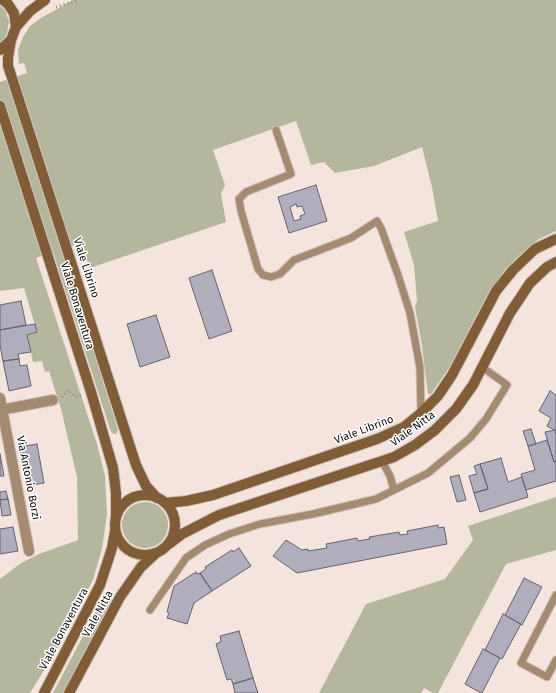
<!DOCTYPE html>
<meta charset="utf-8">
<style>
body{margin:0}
canvas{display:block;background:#f4e4dd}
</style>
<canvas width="556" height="693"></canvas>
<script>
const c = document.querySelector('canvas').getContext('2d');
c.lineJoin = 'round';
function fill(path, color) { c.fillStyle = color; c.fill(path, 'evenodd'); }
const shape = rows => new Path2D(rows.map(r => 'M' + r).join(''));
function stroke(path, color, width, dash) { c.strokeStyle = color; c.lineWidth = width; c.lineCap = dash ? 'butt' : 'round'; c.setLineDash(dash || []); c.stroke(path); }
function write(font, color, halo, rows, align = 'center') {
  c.font = font + ' "Fira Sans",sans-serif'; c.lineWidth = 3; c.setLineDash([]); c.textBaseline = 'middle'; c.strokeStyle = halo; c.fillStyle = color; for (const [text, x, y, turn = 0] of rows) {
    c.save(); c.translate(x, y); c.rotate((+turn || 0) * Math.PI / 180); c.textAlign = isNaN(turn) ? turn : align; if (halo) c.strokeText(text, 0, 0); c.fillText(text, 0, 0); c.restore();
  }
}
const green = shape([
 [73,0,556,0,556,231,539,239,521,254,505,270,492,288,480,309,449,368,431,394,428,394,422,346,415,307,417,301,414,265,404,232,438,221,432,187,422,147,374,166,335,173,324,162,311,165,296,121,213,150,225,185,221,194,226,222,90,268,81,243,61,249,114,416,118,430,116,434,114,434,111,432,53,252,36,258,97,444,105,476,107,514,102,549,93,580,59,646,30,693,0,693,0,579,21,563,39,554,78,540,77,477,61,409,49,371,45,372,42,361,33,362,27,335,37,332,24,288,0,291,0,82,27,73,24,63,19,64,18,50,23,37,30,26,41,18],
 [0,6,5,10,9,22,7,33,4,39,0,42],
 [556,497,556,550,506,564,438,693,433,693,424,688,421,693,319,693,366,604,445,579,473,540,468,526],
 '122 525a23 23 0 1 1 46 0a23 23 0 1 1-46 0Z',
 [107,594,111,595,112,600,63,693,53,693,102,600]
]);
const building = shape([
 [316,185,327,221,289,233,278,197,316,185],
 [296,204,297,207,302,206,305,214,300,216,301,219,294,221,290,207,296,204],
 [212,270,232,331,209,339,189,278,212,270],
 [21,301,26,325,0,330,0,305,21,301],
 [156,315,170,357,140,367,127,324,156,315],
 [35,324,37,332,27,335,31,352,18,354,19,359,3,361,0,345,0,330,35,324],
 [19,359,20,366,27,365,31,386,9,391,3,361,19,359],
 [550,391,556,395,556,431,547,426,551,418,539,411,550,391],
 [531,429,536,444,528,446,523,431,531,429],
 [555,430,556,435,556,461,554,462,545,432,555,430],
 [547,440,554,462,556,461,556,481,526,490,521,474,535,470,528,446,547,440],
 [37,444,44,483,27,486,19,447,37,444],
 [0,454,4,476,0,476,0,454],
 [501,458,508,482,522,477,528,497,480,512,474,493,488,489,480,464,501,458],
 [480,464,488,489,474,493,469,476,477,474,474,466,480,464],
 [459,475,466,500,457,502,450,477,459,475],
 [6,491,8,499,0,500,0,492,6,491],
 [8,499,11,515,2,516,0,500,8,499],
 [438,525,438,528,444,527,447,544,297,573,273,556,286,540,302,550,308,549,308,551,327,548,326,544,357,538,358,541,370,539,369,537,399,532,400,535,408,534,407,531,438,525],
 [13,527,18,551,0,554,0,529,13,527],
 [239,548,251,566,212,591,200,573,206,569,205,567,232,550,233,552,239,548],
 [196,572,197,574,200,573,212,591,194,603,187,624,167,618,169,613,167,612,174,586,196,572],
 [524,578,542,587,522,625,505,615,524,578],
 [503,614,521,624,502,659,485,650,503,614],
 [239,631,253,678,233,684,231,679,227,680,216,644,221,642,220,636,239,631],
 [483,649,500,658,482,693,481,693,465,684,483,649],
 [253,678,258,693,235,693,233,684,253,678]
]);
const path = shape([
 [56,7,78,0],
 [62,397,68,390,76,397,81,395]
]);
const lane = shape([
 [276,130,291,174,246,192,239,199,241,211,258,269,263,275,271,277,280,274,294,260,351,238,377,221,381,228,398,275,410,313,420,368,421,413],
 [382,461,390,476,394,490],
 [556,595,521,663,547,677,556,660],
 [150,610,186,558,205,545,229,534,260,524,313,514,376,499,428,473,470,438,486,419,507,385,482,367]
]);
const street = shape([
 [0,398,29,551],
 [0,410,53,400]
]);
const secondary = shape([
 [16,27,30,11,45,0],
 [11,40,8,58,8,66,12,78,136,465,146,486,157,498],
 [0,50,11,40,16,27,14,13,8,4,3,0],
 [0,106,91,392,113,468,116,493,116,517],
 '115 525a30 30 0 1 1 60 0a30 30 0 1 1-60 0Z',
 [165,503,186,501,213,495,377,439,404,427,421,413,438,396,452,375,496,291,513,270,535,249,556,239],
 [169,544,182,534,219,515,382,461,394,457,415,445,435,430,456,409,473,385,510,313,530,283,547,267,556,262],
 [44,693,100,585,112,548,115,531],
 [69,693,120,597,141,567,155,554]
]);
const streetNames = [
 ["Viale Librino",86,268,72],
 ["Viale Bonaventura",77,306,73],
 ["Viale Nitta",413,429,-36],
 ["Viale Librino",364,430,-21],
 ["Via Antonio Borzì",28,478,79],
 ["Viale Nitta",98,614,-61],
 ["Viale Bonaventura",64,629,-62]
];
fill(green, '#b4b79d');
fill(building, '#b0aebc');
stroke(building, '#666471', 1);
stroke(lane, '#d0c2bb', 9);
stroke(street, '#d0c2bb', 12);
stroke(secondary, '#d0c2bb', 12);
stroke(path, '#908580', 2.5, [1, 3]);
stroke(lane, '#a38a71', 7);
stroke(street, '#a38a71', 10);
stroke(secondary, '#805d37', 10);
write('11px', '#120d0a', '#fff', streetNames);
</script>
